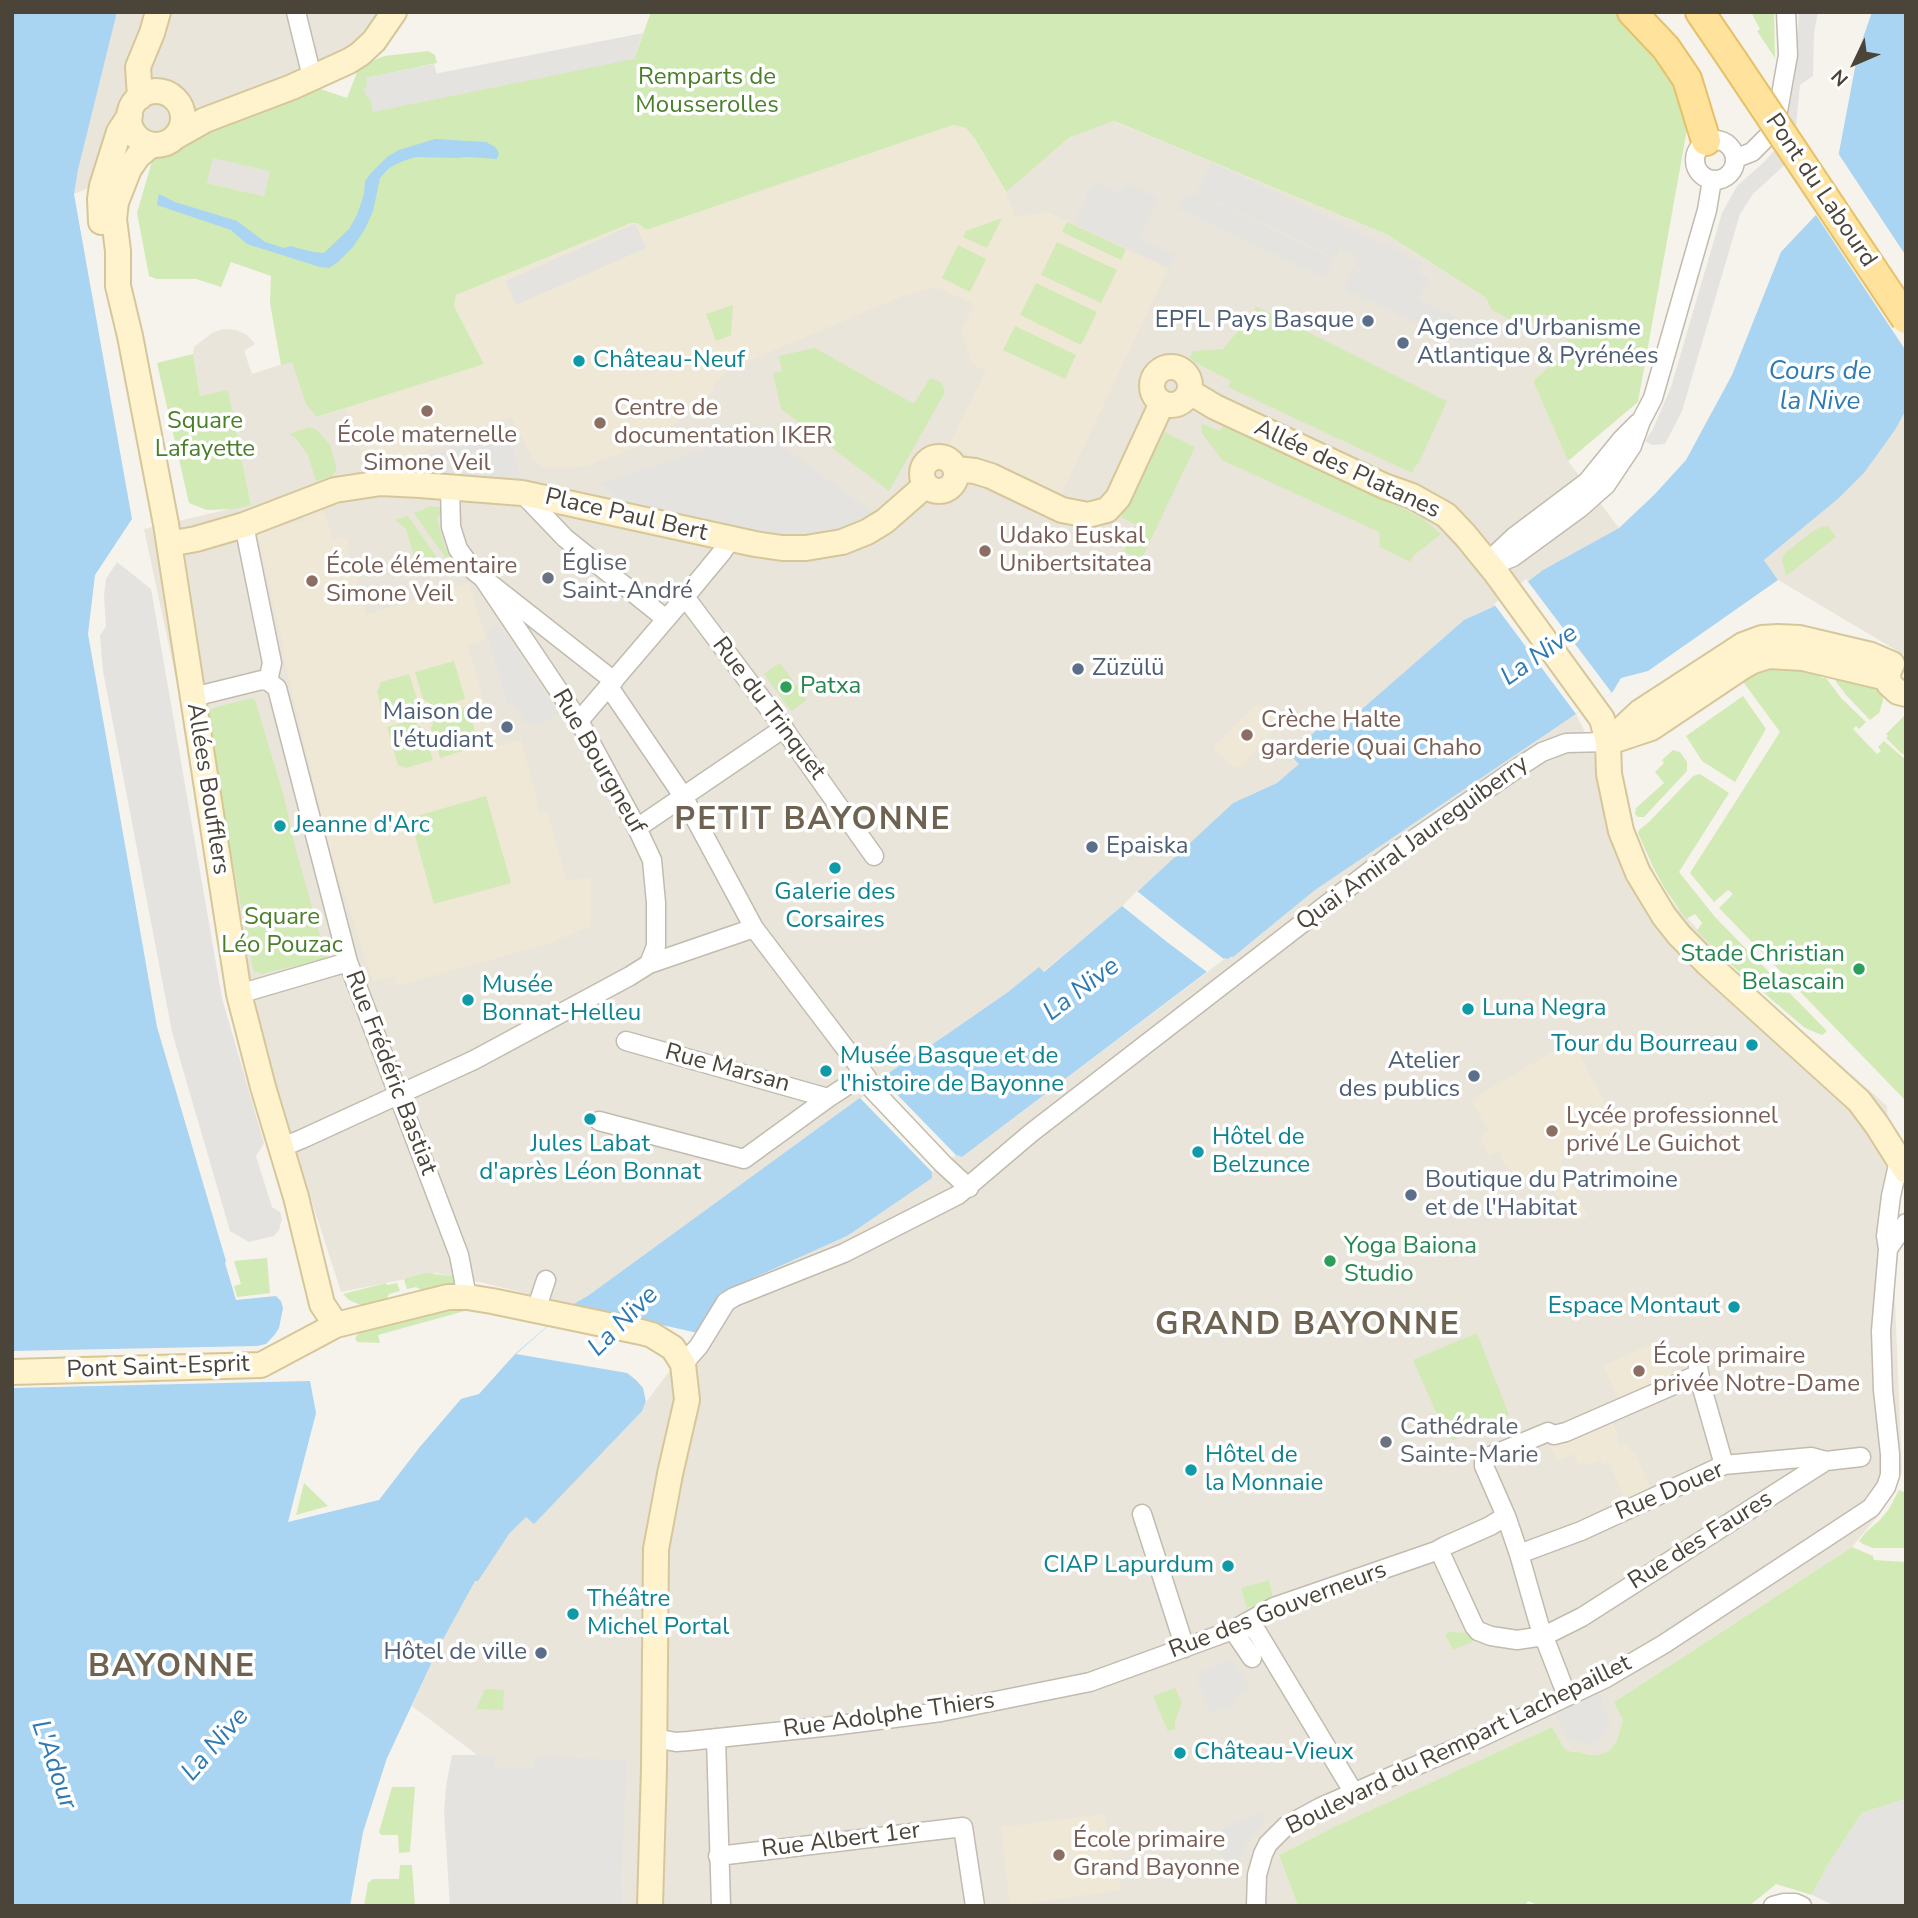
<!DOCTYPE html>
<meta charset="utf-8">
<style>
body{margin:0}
#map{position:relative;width:1918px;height:1918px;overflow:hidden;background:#f6f3ec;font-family:"Nunito Sans",sans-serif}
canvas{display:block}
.frame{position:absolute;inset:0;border:14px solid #4b4439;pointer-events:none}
.north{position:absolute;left:1820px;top:28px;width:70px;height:70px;-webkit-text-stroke:5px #fff;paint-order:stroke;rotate:226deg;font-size:19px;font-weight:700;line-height:28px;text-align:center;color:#4b4439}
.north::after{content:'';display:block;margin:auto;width:24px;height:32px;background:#4b4439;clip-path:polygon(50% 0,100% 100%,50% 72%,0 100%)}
</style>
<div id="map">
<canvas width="1918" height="1918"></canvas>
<div class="frame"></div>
<div class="north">N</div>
</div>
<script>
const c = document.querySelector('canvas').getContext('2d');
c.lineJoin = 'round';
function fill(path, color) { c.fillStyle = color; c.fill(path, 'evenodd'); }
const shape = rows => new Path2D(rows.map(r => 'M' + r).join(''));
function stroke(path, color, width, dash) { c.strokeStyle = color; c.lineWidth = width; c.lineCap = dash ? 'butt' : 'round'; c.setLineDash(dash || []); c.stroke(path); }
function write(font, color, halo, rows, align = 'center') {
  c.font = font + ' "Nunito Sans",sans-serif'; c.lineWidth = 7; c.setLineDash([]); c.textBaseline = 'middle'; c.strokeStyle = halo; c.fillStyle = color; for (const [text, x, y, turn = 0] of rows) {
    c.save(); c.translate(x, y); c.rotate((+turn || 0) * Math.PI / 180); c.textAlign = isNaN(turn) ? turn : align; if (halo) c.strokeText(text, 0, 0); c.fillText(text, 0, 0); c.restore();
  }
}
const residential = shape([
 [117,12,403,12,369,62,158,156,152,161,74,194,78,170],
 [1113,121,1388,235,1486,298,1544,312,1573,346,1533,381,1568,461,1619,528,1543,570,1497,605,1464,620,1337,732,1290,755,1300,764,1277,783,1233,803,1122,906,1043,972,1038,968,1008,992,946,1035,884,1076,884,1081,589,1295,572,1305,484,1283,436,1273,341,1292,240,979,144,529,251,504,228,391,200,396,193,354,194,347,212,333,223,329,236,330,247,335,255,344,244,351,252,374,292,361,318,417,484,364,1006,192,1070,137],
 [1906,410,1906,656,1778,580,1764,560,1839,498,1864,473,1895,430],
 [1576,714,1664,893,1739,974,1887,1106,1902,1472,1882,1511,1852,1547,1614,1702,1623,1721,1616,1742,1609,1751,1599,1755,1589,1755,1579,1752,1567,1751,1564,1748,1552,1727,1338,1825,1279,1855,1298,1906,623,1906,622,1864,412,1706,440,1645,475,1580,509,1534,526,1517,534,1523,641,1411,646,1402,698,1333,720,1293,847,1236,956,1155,962,1157,1226,958,1233,957,1315,890]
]);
const industrial = shape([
 [213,157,270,171,264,196,207,183]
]);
const education = shape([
 [953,125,966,128,975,139,1006,193,1016,217,1047,212,1168,269,1060,497,949,445,986,371,973,365,961,332,974,304,936,287,900,297,730,369,723,374,716,382,712,392,702,402,651,442,584,467,550,468,539,465,532,457,511,417,462,433,463,439,397,460,395,455,373,462,370,454,362,456,345,408,484,364,454,306,456,295,631,223,637,223,645,229,649,229],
 [319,507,326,516,332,539,347,538,349,546,347,547,366,615,469,583,486,640,468,646,497,746,521,740,538,802,536,803,539,814,547,812,567,881,591,877,591,926,547,944,397,986,394,976,373,982,329,847,285,662,281,636,257,531,303,521,303,515],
 [1258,702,1277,720,1277,727,1241,767,1234,767,1213,747],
 [1572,1040,1619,1130,1561,1160,1588,1217,1572,1221,1559,1198,1538,1172,1517,1183,1504,1163,1499,1151,1489,1156,1480,1137,1489,1132,1471,1100],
 [1655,1342,1659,1358,1667,1355,1675,1377,1620,1402,1603,1366],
 [1611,1418,1619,1439,1617,1440,1619,1445,1627,1442,1631,1452,1634,1451,1652,1492,1627,1504,1609,1462,1603,1465,1600,1460,1586,1466,1584,1462,1578,1465,1573,1454,1557,1460,1550,1446],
 [1104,1814,1121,1890,1010,1906,1001,1827]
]);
const green = shape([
 [651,12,1615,12,1639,31,1671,77,1688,124,1638,402,1568,461,1533,381,1572,346,1544,313,1526,328,1492,310,1486,298,1388,235,1114,121,1070,137,1006,192,975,139,966,128,953,125,649,229,645,229,637,223,631,223,456,295,454,306,484,364,317,417,306,404,292,362,281,365,270,303,271,276,231,262,221,287,196,279,157,279,149,276,137,213,152,161,158,156,314,87,347,98,359,67,384,56,428,51,435,55,437,63,367,78,368,87,634,59],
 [213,158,270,171,264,196,207,183],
 [1751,12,1774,12,1775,58,1757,31,1760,29],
 [1002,218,987,248,963,237,966,231],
 [1067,222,1126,249,1121,260,1062,232],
 [1057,242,1117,270,1101,303,1041,275],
 [958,245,986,259,970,292,942,278],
 [1036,283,1097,312,1081,345,1020,315],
 [733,305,731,335,716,341,706,314],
 [1255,306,1447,401,1421,458,1418,464,1415,466,1412,473,1228,387,1231,381,1194,362,1190,357,1193,351,1223,349,1255,311],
 [1015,326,1076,355,1065,379,1003,350],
 [815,348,914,404,930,378,942,383,945,392,889,491,781,409,773,373,782,371,779,356],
 [193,354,200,396,228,390,251,505,233,509,207,510,189,503,157,363],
 [1201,423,1220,431,1225,423,1410,512,1423,519,1441,534,1413,556,1410,562,1380,547,1379,532,1222,460,1202,433],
 [309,427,317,430,330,445,336,466,336,471,332,476,316,481,308,455,296,438,289,434],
 [1165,432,1195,447,1140,562,1124,551,1136,525,1121,517],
 [431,506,446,508,437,518,445,548,454,552,465,568,452,567,414,513],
 [408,516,445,569,418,569,406,529,395,520],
 [1828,526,1836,537,1786,576,1782,559,1785,553,1812,532,1821,527],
 [454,661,465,699,436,708,423,699,415,672],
 [780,663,807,700,791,711,764,674],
 [1763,668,1816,669,1821,678,1826,678,1842,699,1866,722,1859,729,1856,726,1853,729,1877,754,1881,751,1878,747,1884,741,1906,760,1906,1101,1719,908,1733,894,1728,890,1714,902,1690,873,1780,732,1741,679],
 [1829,672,1874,685,1882,695,1883,701,1879,713,1870,720,1846,695],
 [409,674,418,702,412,708,411,714,385,722,377,692,381,682],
 [1743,696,1766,729,1735,782,1702,761,1686,736],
 [252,698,255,700,284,797,296,850,324,950,330,955,325,959,261,974,253,970,206,718,208,711,213,708],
 [468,706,479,746,440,758,431,728,437,714],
 [1906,714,1906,756,1901,753,1886,738,1888,736,1886,734],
 [412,720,424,730,433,760,406,768,398,765,387,727],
 [1673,750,1680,752,1687,762,1687,771,1644,817,1638,817,1635,814,1636,808,1664,783,1655,772,1664,763,1662,760],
 [1700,774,1729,793,1679,872,1715,917,1827,1031,1822,1035,1805,1028,1736,969,1697,931,1702,923,1695,914,1686,919,1665,889,1653,867,1638,833,1639,830,1649,822,1693,776],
 [486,796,511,883,434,904,410,818],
 [267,1258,270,1293,237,1297,234,1286,241,1284,234,1261],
 [426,1273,460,1277,462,1287,423,1291,416,1287,407,1289,404,1279],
 [386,1283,387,1285,397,1283,400,1291,389,1294,386,1301,363,1306,349,1300,343,1294],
 [451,1307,472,1309,378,1335,380,1343,357,1342,355,1338,358,1334,373,1327],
 [1477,1333,1509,1415,1454,1440,1447,1437,1413,1360],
 [304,1483,328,1506,296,1515],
 [1906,1486,1906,1548,1873,1548,1863,1544,1859,1541,1866,1532,1880,1520,1889,1509,1899,1490,1904,1492],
 [1852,1547,1873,1556,1874,1560,1906,1562,1906,1799,1862,1813,1829,1863,1812,1895,1776,1884,1749,1906,1540,1906,1528,1901,1525,1906,1298,1906,1279,1855,1338,1825,1552,1727,1564,1748,1567,1751,1579,1752,1589,1755,1599,1755,1609,1751,1616,1742,1623,1721,1614,1702],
 [1269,1580,1273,1598,1247,1608,1241,1588],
 [1450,1632,1467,1633,1474,1641,1453,1650,1445,1634],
 [1175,1688,1182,1703,1175,1721,1175,1729,1168,1731,1153,1696],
 [485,1689,504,1690,503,1710,476,1709],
 [392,1787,415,1787,410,1852,399,1853,398,1835,381,1835,379,1832],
 [400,1865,412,1865,415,1906,364,1906,368,1883,373,1879,399,1879]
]);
const parking = shape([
 [1799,12,1818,12,1814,33,1813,76,1800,85,1794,146,1789,161,1753,194,1740,214,1682,411,1665,444,1652,445,1645,441,1653,429,1671,387,1722,213,1737,186,1764,162,1779,145,1783,138,1794,83],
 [643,33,634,59,373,112,371,101,365,94,364,88,368,87,366,78,434,64,437,74,439,73],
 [1211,162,1422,262,1418,273,1429,278,1421,296,1419,295,1417,297,1354,267,1358,257,1340,248,1335,257,1197,192],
 [1099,183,1119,193,1123,187,1132,185,1158,199,1138,238,1176,255,1170,268,1074,223,1091,186],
 [1195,193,1334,259,1325,278,1177,208,1182,199],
 [635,224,646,248,516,305,505,281],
 [1353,268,1486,331,1476,352,1343,288],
 [509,433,521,483,437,478,413,460],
 [773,439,872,512,853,528,824,535,818,533,810,535,766,534,615,499,614,495,597,483,610,480,718,445],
 [117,562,151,589,222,998,264,1143,256,1156,272,1207,280,1212,282,1219,279,1230,274,1236,249,1242,230,1231,172,1032,103,671,100,635,106,627,104,595,106,579],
 [498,623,558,713,543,722,534,724,524,722,518,710,507,703,487,633],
 [1796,1545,1799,1549,1663,1637,1663,1630],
 [1232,1658,1250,1689,1234,1697,1236,1703,1211,1714,1197,1678,1201,1672],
 [1598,1689,1610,1722,1600,1739,1586,1744,1568,1739,1554,1713],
 [452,1755,495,1755,495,1768,534,1768,535,1756,627,1760,622,1864,623,1906,450,1906,444,1812,446,1786],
 [1906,1799,1906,1906,1835,1906,1812,1895,1829,1863,1862,1813],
 [1262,1811,1266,1819,1247,1843,1234,1873,1218,1850,1216,1841,1221,1835,1221,1829]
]);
const water = shape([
 [12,12,117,12,78,170,74,194,132,519,95,575,88,634,157,1027,226,1261,225,1263,236,1300,276,1296,281,1301,283,1308,279,1328,272,1339,279,1381,310,1381,316,1413,288,1522,379,1500,419,1448,461,1399,479,1394,516,1353,572,1305,589,1295,883,1081,884,1076,946,1035,1008,992,1039,967,1044,972,1122,906,1233,803,1277,783,1299,764,1290,755,1318,729,1337,731,1464,620,1497,605,1543,570,1619,528,1655,494,1686,460,1732,375,1781,252,1830,200,1858,52,1872,12,1906,12,1906,410,1895,430,1864,473,1839,498,1764,560,1778,580,1648,671,1621,678,1612,693,1576,714,1315,890,1233,957,1230,957,1228,959,1225,958,962,1157,956,1155,932,1172,932,1178,847,1236,720,1293,698,1333,646,1401,642,1411,534,1524,526,1517,509,1534,478,1581,475,1581,440,1645,387,1758,363,1832,350,1906,12,1906],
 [435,139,486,142,495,147,499,153,497,159,467,157,457,158,416,157,403,161,389,168,380,178,373,211,365,229,353,247,338,262,329,268,320,267,247,244,231,230,157,205,159,194,175,202,237,221,265,242,284,248,290,246,313,252,324,253,349,229,357,215,364,194,365,181,371,173,387,157,399,150]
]);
const pier = shape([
 [1836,150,1906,256,1906,351,1814,212,1826,199],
 [1526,579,1612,693,1576,714,1494,604],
 [1137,891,1181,926,1224,959,1207,972,1167,942,1122,906],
 [884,1081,956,1155,932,1172,860,1098],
 [572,1305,698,1333,646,1402,643,1388,636,1380,627,1373,516,1354],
 [281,1328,282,1330,276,1340,282,1378,308,1378,310,1381,12,1388,12,1351,257,1346,266,1344]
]);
const street = shape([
 [296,12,312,77],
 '1695 160a20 20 0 1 1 40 0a20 20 0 1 1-40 0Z',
 [1735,156,1742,156,1752,152,1769,135,1777,117,1788,55,1786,12],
 [450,487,451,527,458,549,474,571,614,681],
 [522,493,565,538,666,619],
 [244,525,272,663,268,681],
 [1490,566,1513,557,1580,508,1606,485,1632,446,1641,421,1653,398,1707,210,1712,180],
 [1490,566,1497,553,1514,537,1587,482,1622,439,1638,423],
 [483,578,579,721,637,828,652,860,656,903,656,946,649,964],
 [685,597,779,722,874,856],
 [268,681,277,688,348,962,459,1255,467,1297],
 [609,687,683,796,754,928,852,1057,867,1078,872,1089,943,1164,969,1188],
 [193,697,262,680,268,681],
 [579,721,685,597,723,551,730,539],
 [637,828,784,728],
 [239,994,348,962],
 [626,1041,828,1098],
 [599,1121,744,1159,828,1098,848,1085,867,1078],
 [280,1148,302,1139,474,1060,630,976,649,964,754,928],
 [1888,1249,1906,1223],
 [536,1310,546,1280],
 [683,1364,699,1346,726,1302,734,1297,844,1253,958,1195,1031,1133,1388,857,1522,765,1542,752,1566,743,1608,742],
 [1698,1367,1702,1388,1724,1465],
 [1142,1514,1185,1648],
 [1436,1551,1441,1554,1474,1626,1478,1631,1491,1636,1517,1640,1544,1636,1582,1617,1826,1461,1861,1457],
 [1519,1554,1581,1531,1724,1465,1811,1457,1826,1461],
 [1247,1623,1257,1632,1354,1793],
 [1233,1630,1252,1658],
 [1567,1696,1539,1624,1519,1554,1506,1516,1484,1466,1484,1461,1488,1457,1548,1432,1554,1435,1566,1432,1699,1374],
 [654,1738,676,1742,689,1741,832,1726,941,1712,1090,1682,1233,1630,1274,1607,1436,1551,1445,1546,1490,1526,1506,1516],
 [716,1738,721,1906],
 [718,1856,963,1827,975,1906],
 [1256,1906,1257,1875,1263,1854,1268,1844,1286,1826,1321,1807,1473,1741,1606,1678,1664,1644,1871,1508,1886,1487,1890,1475,1890,1454,1883,1390,1881,1331,1888,1249,1886,1236,1891,1196,1899,1160],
 [1773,1906,1784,1903,1795,1903,1802,1906]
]);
const secondary = shape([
 '129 118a27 27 0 1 1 54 0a27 27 0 1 1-54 0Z',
 [140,97,138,67,152,33,158,12],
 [175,137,205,120,292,87,349,61,360,54,374,41,394,12],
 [151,145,138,156,129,169,116,202,114,219,118,251,118,286,130,336,166,524,239,994,263,1087,296,1197,322,1304,336,1325],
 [101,222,100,199,102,186,119,132,130,115],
 '1152 386a19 19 0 1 1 38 0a19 19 0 1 1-38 0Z',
 [1190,392,1215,407,1384,486,1412,496,1446,515,1465,535,1496,573,1602,719,1608,742,1609,774,1621,831,1638,873,1664,916,1679,935,1709,965,1859,1101,1877,1125,1906,1171],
 '922 474a17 17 0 1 1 34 0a17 17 0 1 1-34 0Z',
 [956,469,975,471,991,476,1062,510,1088,515,1107,510,1118,498,1162,403],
 [169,544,196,539,244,525,335,490,381,483,420,485,522,493,755,544,782,548,806,548,842,542,867,532,885,521,926,485],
 [1892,664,1888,673,1889,684,1898,692,1906,694],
 [1615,740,1651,728,1742,667,1753,661,1769,656,1803,658,1887,678],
 [1608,742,1640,712,1743,645,1762,638,1778,637,1799,638,1871,655,1892,664],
 [12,1372,261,1365,336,1325,448,1297,467,1297,492,1301,641,1332,652,1335,673,1348,683,1364,687,1400,670,1474,656,1549,654,1768,650,1906]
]);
const primary = shape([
 [1632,12,1666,48,1687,79,1706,141],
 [1700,12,1734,62]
]);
const primaryBridge = shape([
 [1734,62,1906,319]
]);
const markers = [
 [1368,321,7,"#5c6f8a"],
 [1403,343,7,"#5c6f8a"],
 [579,361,7,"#0f9aa8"],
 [427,411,7,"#8d6e63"],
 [600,423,7,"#8d6e63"],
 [985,551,7,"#8d6e63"],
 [548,578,7,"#6b7280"],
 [312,581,7,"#8d6e63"],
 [1078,669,7,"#5c6f8a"],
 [786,687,7,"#2e9e5b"],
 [507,727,7,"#5c6f8a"],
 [1247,735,7,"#8d6e63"],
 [280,826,7,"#0f9aa8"],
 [1092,847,7,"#5c6f8a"],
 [835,868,7,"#0f9aa8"],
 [1859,969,7,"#2e9e5b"],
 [468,1000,7,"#0f9aa8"],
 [1468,1009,7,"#0f9aa8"],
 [1752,1045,7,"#0f9aa8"],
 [826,1071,7,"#0f9aa8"],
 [1474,1076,7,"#5c6f8a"],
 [590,1119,7,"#0f9aa8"],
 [1552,1131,7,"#8d6e63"],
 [1198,1152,7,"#0f9aa8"],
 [1411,1195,7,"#5c6f8a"],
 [1330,1261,7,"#2e9e5b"],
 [1734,1307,7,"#0f9aa8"],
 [1639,1371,7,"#8d6e63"],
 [1386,1442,7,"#6b7280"],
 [1191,1470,7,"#0f9aa8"],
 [1228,1566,7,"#0f9aa8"],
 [573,1614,7,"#0f9aa8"],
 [541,1653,7,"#5c6f8a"],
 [1180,1753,7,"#0f9aa8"],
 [1059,1855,7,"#8d6e63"]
];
const parkNames = [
 ["Remparts de",707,78],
 ["Mousserolles",707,106],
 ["Square",205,422],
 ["Lafayette",205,450],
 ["Square",282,918],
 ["Léo Pouzac",282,946]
];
const streetNames = [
 ["Pont du Labourd",1820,191,56],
 ["Allée des Platanes",1347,470,25],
 ["Place Paul Bert",626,516,13],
 ["Rue du Trinquet",768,709,53],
 ["Rue Bourgneuf",598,762,60],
 ["Allées Boufflers",207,789,81],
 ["Quai Amiral Jaureguiberry",1413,844,-36],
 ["Rue Marsan",727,1069,15],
 ["Rue Frédéric Bastiat",390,1073,69],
 ["Pont Saint-Esprit",158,1368,-2],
 ["Rue Douer",1670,1492,-23],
 ["Rue des Faures",1701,1541,-32],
 ["Rue des Gouverneurs",1278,1611,-21],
 ["Rue Adolphe Thiers",889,1716,-8],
 ["Boulevard du Rempart Lachepaillet",1459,1746,-26],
 ["Rue Albert 1er",841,1841,-7]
];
const serviceNames = [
 ["EPFL Pays Basque",1354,321],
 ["Agence d'Urbanisme",1417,329,"left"],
 ["Atlantique & Pyrénées",1417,357,"left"],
 ["Züzülü",1092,669,"left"],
 ["Maison de",493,713],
 ["l'étudiant",493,741],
 ["Epaiska",1106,847,"left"],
 ["Atelier",1460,1062],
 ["des publics",1460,1090],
 ["Boutique du Patrimoine",1425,1181,"left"],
 ["et de l'Habitat",1425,1209,"left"],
 ["Hôtel de ville",527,1653]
];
const cultureNames = [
 ["Château-Neuf",593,361],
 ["Jeanne d'Arc",294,826],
 ["Galerie des",835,893,"center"],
 ["Corsaires",835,921,"center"],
 ["Musée",482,986],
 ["Bonnat-Helleu",482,1014],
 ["Luna Negra",1482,1009],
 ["Tour du Bourreau",1738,1045,"right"],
 ["Musée Basque et de",840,1057],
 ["l'histoire de Bayonne",840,1085],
 ["Hôtel de",1212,1138],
 ["Belzunce",1212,1166],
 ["Jules Labat",590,1145,"center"],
 ["d'après Léon Bonnat",590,1173,"center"],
 ["Espace Montaut",1720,1307,"right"],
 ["Hôtel de",1205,1456],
 ["la Monnaie",1205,1484],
 ["CIAP Lapurdum",1214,1566,"right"],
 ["Théâtre",587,1600],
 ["Michel Portal",587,1628],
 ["Château-Vieux",1194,1753]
];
const educationNames = [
 ["Centre de",614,409],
 ["documentation IKER",614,437],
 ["École maternelle",427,436,"center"],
 ["Simone Veil",427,464,"center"],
 ["Udako Euskal",999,537],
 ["Unibertsitatea",999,565],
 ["École élémentaire",326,567],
 ["Simone Veil",326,595],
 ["Crèche Halte",1261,721],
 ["garderie Quai Chaho",1261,749],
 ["Lycée professionnel",1566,1117],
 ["privé Le Guichot",1566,1145],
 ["École primaire",1653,1357],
 ["privée Notre-Dame",1653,1385],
 ["École primaire",1073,1841],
 ["Grand Bayonne",1073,1869]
];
const worshipNames = [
 ["Église",562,564],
 ["Saint-André",562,592],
 ["Cathédrale",1400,1428],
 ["Sainte-Marie",1400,1456]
];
const leisureNames = [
 ["Patxa",800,687],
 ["Stade Christian",1845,955,"right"],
 ["Belascain",1845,983,"right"],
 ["Yoga Baiona",1344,1247],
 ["Studio",1344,1275]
];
const waterNames = [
 ["Cours de",1820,373],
 ["la Nive",1820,403],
 ["La Nive",1540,656,-35],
 ["La Nive",1082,990,-37],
 ["La Nive",624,1322,-45],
 ["La Nive",216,1745,-49],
 ["L'Adour",53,1765,71]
];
const districtNames = [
 ["PETIT BAYONNE",813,821],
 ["GRAND BAYONNE",1308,1326],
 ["BAYONNE",172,1668]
];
fill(residential, '#eae5da');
fill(industrial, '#e6e2dd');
fill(education, '#efe8d6');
fill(green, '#d2eab5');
fill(parking, '#e5e3e0');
fill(water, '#a9d4f2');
fill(pier, '#f6f3ec');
stroke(street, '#c2bbae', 21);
stroke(secondary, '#d6c79b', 28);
stroke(primary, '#e6c16a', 32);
stroke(street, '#fff', 18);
stroke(secondary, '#fff3cd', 24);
stroke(primary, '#ffe39c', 28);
stroke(primaryBridge, '#e6c16a', 32, []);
stroke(primaryBridge, '#ffe39c', 28);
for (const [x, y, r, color] of markers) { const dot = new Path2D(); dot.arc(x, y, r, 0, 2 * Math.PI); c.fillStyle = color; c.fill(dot); stroke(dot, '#fff', 2.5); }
write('24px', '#4a7f2a', '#fff', parkNames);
write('24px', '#4b4439', '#fff', streetNames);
write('24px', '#4e5e75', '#fff', serviceNames, 'right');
write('24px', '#0d838f', '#fff', cultureNames, 'left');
write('24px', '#785e54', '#fff', educationNames, 'left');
write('24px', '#5b616d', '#fff', worshipNames, 'left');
write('24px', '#27864d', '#fff', leisureNames, 'left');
write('italic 26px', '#2e7ab2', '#fff', waterNames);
c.letterSpacing = '2px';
write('bold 32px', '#6e6250', '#fff', districtNames);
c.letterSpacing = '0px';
</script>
